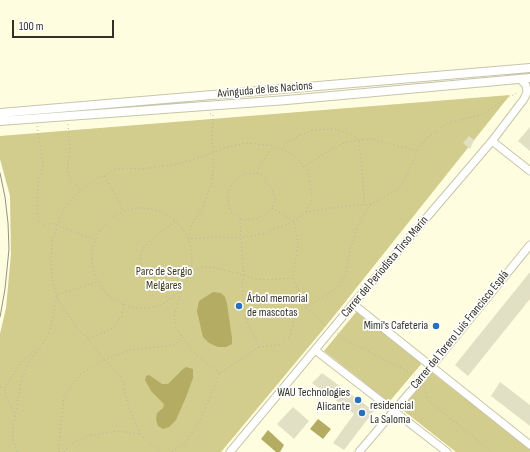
<!DOCTYPE html>
<meta charset="utf-8">
<style>
body{margin:0}
#map{position:relative;width:530px;height:452px;overflow:hidden;background:#fffde0;font-family:"Sofia Sans Condensed",sans-serif}
canvas{display:block}
.scale{position:absolute;left:12px;top:20px;width:102px;height:18px;box-sizing:border-box;border:2px solid #323126;border-top:0;padding-left:5px;font-size:12px;line-height:14px;white-space:nowrap;color:#323126;-webkit-text-stroke:3px #fff;paint-order:stroke}
</style>
<div id="map">
<canvas width="530" height="452"></canvas>
<div class="scale">100 m</div>
</div>
<script>
const c = document.querySelector('canvas').getContext('2d');
c.lineJoin = 'round';
function fill(path, color) { c.fillStyle = color; c.fill(path, 'evenodd'); }
const shape = rows => new Path2D(rows.map(r => 'M' + r).join(''));
function stroke(path, color, width, dash) { c.strokeStyle = color; c.lineWidth = width; c.lineCap = dash ? 'butt' : 'round'; c.setLineDash(dash || []); c.stroke(path); }
function write(font, color, halo, rows, align = 'center') {
  c.font = font + ' "Sofia Sans Condensed",sans-serif'; c.lineWidth = 3.5; c.setLineDash([]); c.textBaseline = 'middle'; c.strokeStyle = halo; c.fillStyle = color; for (const [text, x, y, turn = 0] of rows) {
    c.save(); c.translate(x, y); c.rotate((+turn || 0) * Math.PI / 180); c.textAlign = isNaN(turn) ? turn : align; if (halo) c.strokeText(text, 0, 0); c.fillText(text, 0, 0); c.restore();
  }
}
const green = shape([
 [510,95,326,326,221,452,0,452,0,334,6,308,11,254,10,196,0,159,0,136],
 [357,311,423,362,389,402,324,351],
 [431,372,530,449,530,452,456,452,400,408]
]);
const water = shape([
 [213,292,221,293,225,297,227,304,232,338,232,344,226,347,218,347,209,343,203,337,197,311,199,301],
 [186,367,193,369,193,378,186,397,176,420,169,427,163,429,158,426,156,419,157,413,163,408,164,404,151,391,145,380,146,376,149,375,162,384,168,384,182,370],
 [318,419,331,429,323,439,310,429],
 [268,430,284,445,280,452,276,452,261,439]
]);
const building = shape([
 [530,127,530,151,518,141],
 [469,136,474,140,470,149,463,143],
 [530,272,530,299,468,376,455,365],
 [322,373,374,411,344,450,333,443,354,414,312,383],
 [500,382,530,405,530,426,491,396],
 [293,407,309,421,294,439,277,424]
]);
const path = shape([
 [210,114,213,114,212,142,214,151,212,181,203,208,191,225,189,239,218,237,241,238,240,219],
 [68,124,70,148,67,171,70,178,81,190],
 [37,126,43,165,39,181,37,196,37,214,40,222,44,226,51,223,96,240],
 [281,149,290,140,313,130,334,129,351,134,359,140,365,204],
 [305,166,333,148,347,142,359,140,371,139,417,151],
 [257,173,261,163,274,146],
 [245,174,257,174,262,175,272,189,275,199,272,208,267,213,258,218,246,220,240,219,231,212,227,197,229,190,233,181,245,174],
 [105,176,123,210],
 '92 258a50 50 0 1 1 100 0a50 50 0 1 1-100 0Z',
 [306,212,339,207,371,204],
 [190,272,203,267,216,268,244,275,255,279,265,280,292,278],
 [181,292,174,317,176,328,193,352,220,373],
 [170,299,153,287,146,278,142,269,140,257,144,247,155,236,175,222],
 [337,333,346,340,415,375],
 [181,335,177,343,168,346,129,350,104,360,96,350,88,338,78,329,59,302,53,282,51,262,52,242,59,220,66,206,75,195,99,177,105,176,113,170,128,168,140,169,174,165,201,157,231,146,249,143,274,146,290,153,301,162,309,175,312,198,306,212,294,221,272,208],
 [89,338,106,332,114,327,122,316,123,304],
 [259,347,279,345,290,336,295,316,306,307,337,288,346,273,351,248,357,226,371,204,398,189,406,177,417,151,427,138,447,123,481,115,516,93,518,95],
 [424,385,429,401,492,452],
 [0,387,4,388,24,359,37,350],
 [5,389,6,396,15,416],
 [17,452,12,434,21,381,28,363,43,343,50,330,57,295,96,282],
 [60,452,58,450,64,396,81,374,104,360,121,376,129,408,140,434,160,452],
 [64,452,71,444,87,436,117,431,139,434],
 [172,452,187,441,200,420,220,373,259,347,246,320,242,286,244,275,241,238,263,234,294,221,298,244,293,278,306,307,326,326]
]);
const minor = shape([
 [492,141,530,171],
 [353,304,530,445],
 [315,350,447,452],
 [230,452,353,304,492,141,524,99,527,92,526,85,520,79],
 [359,452,422,378,530,245]
]);
const tertiary = shape([
 [0,113,530,68],
 [0,121,287,100,530,78]
]);
const tram = shape([
 [0,173,5,197,8,223,9,249,5,289,0,317]
]);
const markers = [
 [239,306,4,"#2670c0"],
 [436,326,4,"#2670c0"],
 [358,400,4,"#2670c0"],
 [362,413,4,"#2670c0"]
];
const streetNames = [
 ["Avinguda de les Nacions",265,90,-5],
 ["Carrer del Periodista Tirso Marín",385,267,-50],
 ["Carrer del Torero Luis Francisco Esplá",460,330,-51]
];
const parkNames = [
 ["Parc de Sergio",164,272],
 ["Melgares",164,286]
];
const poiNames = [
 ["Árbol memorial",247,299],
 ["de mascotas",247,313],
 ["Mimi's Cafeteria",428,326,"right"],
 ["WAU Technologies",350,393,"right"],
 ["Alicante",350,407,"right"],
 ["residencial",370,406],
 ["La Saloma",370,420]
];
fill(green, '#d2cc8d');
fill(water, '#b3ac62');
fill(building, '#e2e0c4');
stroke(minor, '#c7c5aa', 9);
stroke(tertiary, '#c7c5aa', 10);
stroke(path, '#b7b59f', 1, [1, 3]);
stroke(minor, '#fff', 7);
stroke(tertiary, '#fff', 8);
stroke(tram, '#94937f', 1);
for (const [x, y, r, color] of markers) { const dot = new Path2D(); dot.arc(x, y, r, 0, 2 * Math.PI); c.fillStyle = color; c.fill(dot); stroke(dot, '#fff', 1.5); }
write('12px', '#323126', '#fff', streetNames);
write('12px', '#3d3a19', '#fff', parkNames);
write('12px', '#323126', '#fff', poiNames, 'left');
</script>
